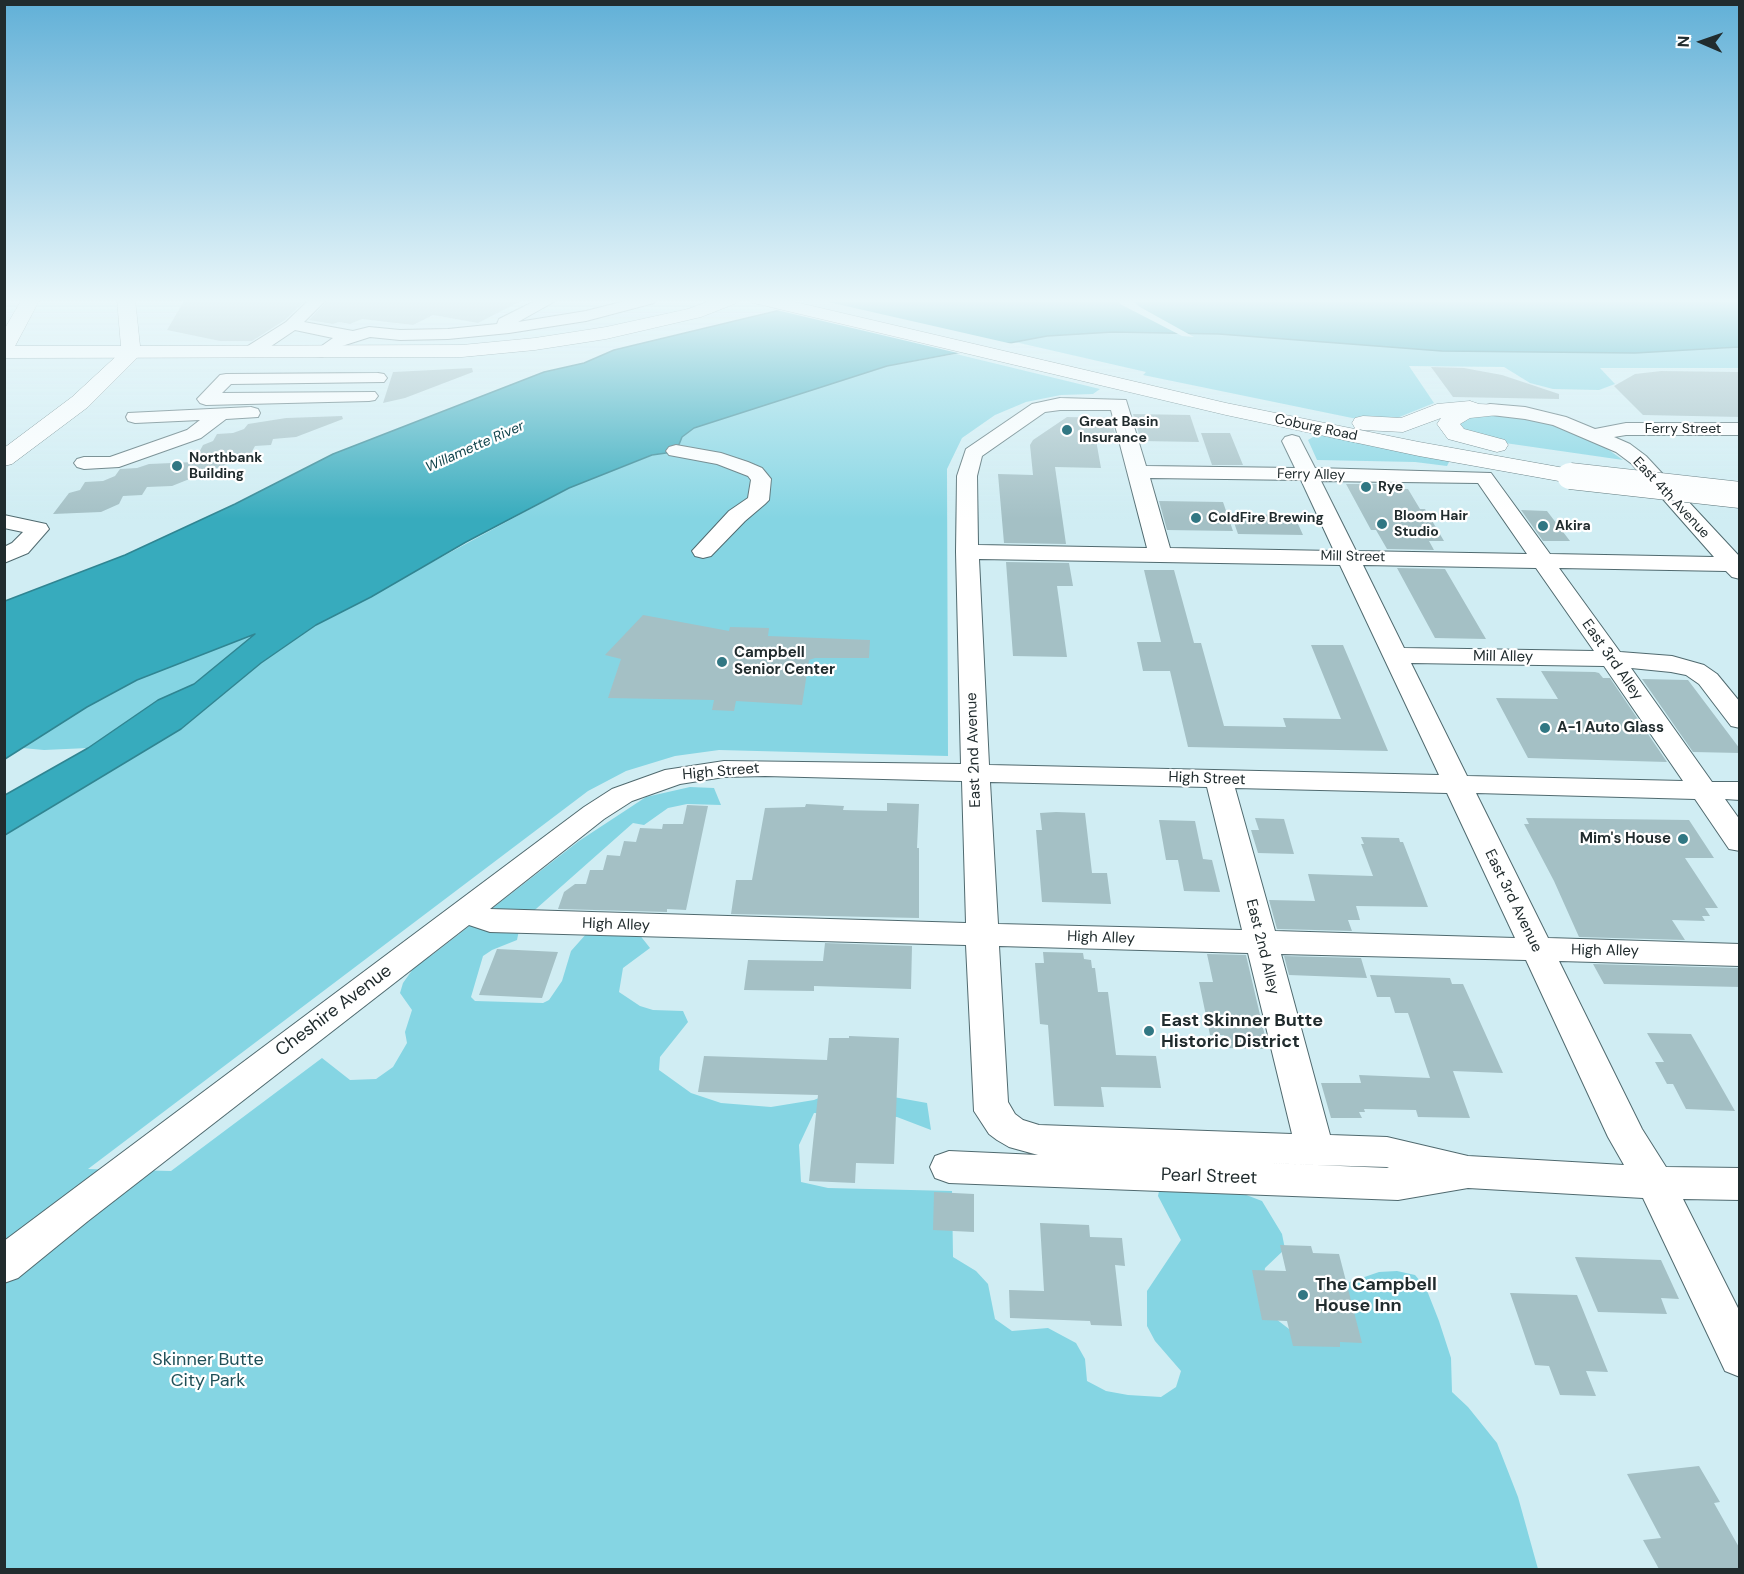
<!DOCTYPE html>
<style>
body{margin:0}
#map{position:relative;width:1744px;height:1574px;overflow:hidden;background:#d0edf3;font-family:"DM Sans",sans-serif}
canvas{display:block}
.frame{position:absolute;inset:0;border:6px solid #212c2e;pointer-events:none}
.north{position:absolute;left:1672px;top:12px;width:60px;height:60px;-webkit-text-stroke:4px #fff;paint-order:stroke;rotate:272deg;font-size:16px;font-weight:700;line-height:24px;text-align:center;color:#212c2e}
.north::after{content:'';display:block;margin:auto;width:21px;height:27px;background:#212c2e;clip-path:polygon(50% 0,100% 100%,50% 72%,0 100%)}
</style>
<div id="map">
<canvas width="1744" height="1574"></canvas>
<div class="frame"></div>
<div class="north">N</div>
</div>
<script>
const c = document.querySelector('canvas').getContext('2d');
c.lineJoin = 'round';
function fill(path, color) { c.fillStyle = color; c.fill(path, 'evenodd'); }
const shape = rows => new Path2D(rows.map(r => 'M' + r).join(''));
function stroke(path, color, width, dash) { c.strokeStyle = color; c.lineWidth = width; c.lineCap = dash ? 'butt' : 'round'; c.setLineDash(dash || []); c.stroke(path); }
function write(font, color, halo, rows, align = 'center') {
  c.font = font + ' "DM Sans",sans-serif'; c.lineWidth = 4.5; c.setLineDash([]); c.textBaseline = 'middle'; c.strokeStyle = halo; c.fillStyle = color; for (const [text, x, y, turn = 0] of rows) {
    c.save(); c.translate(x, y); c.rotate((+turn || 0) * Math.PI / 180); c.textAlign = isNaN(turn) ? turn : align; if (halo) c.strokeText(text, 0, 0); c.fillText(text, 0, 0); c.restore();
  }
}
const green = shape([
 [1113,332,1219,334,1437,350,1717,349,1739,347,1740,368,1600,368,1615,384,1599,390,1553,389,1530,383,1504,367,1409,366,1434,403,1397,418,1357,419,1143,375,1146,372,1015,342,1047,336],
 [956,354,1100,389,1093,394,1061,395,1026,402,995,415,962,438,947,469,948,756,719,750,675,756,626,771,588,791,88,1169,171,1171,322,1058,350,1080,376,1079,393,1067,407,1043,405,1032,412,1010,400,993,403,983,418,962,432,955,579,841,646,797,690,787,714,788,721,805,687,804,668,808,644,825,633,823,528,916,519,930,517,940,492,950,483,956,471,997,475,1001,543,1003,549,1000,562,981,571,951,587,933,635,929,650,948,623,968,619,992,640,1006,653,1010,683,1011,688,1022,660,1057,659,1070,691,1093,721,1103,771,1107,814,1100,843,1088,927,1103,931,1130,897,1117,814,1113,799,1145,801,1182,828,1188,952,1191,953,1257,976,1271,988,1284,995,1319,1012,1331,1048,1328,1076,1343,1085,1359,1087,1381,1106,1391,1128,1395,1161,1397,1176,1387,1181,1371,1155,1341,1147,1326,1147,1291,1181,1240,1158,1196,1161,1182,1194,1175,1262,1201,1282,1234,1285,1249,1265,1268,1263,1285,1276,1319,1293,1332,1327,1328,1347,1283,1379,1272,1397,1271,1415,1275,1426,1288,1439,1321,1451,1358,1452,1392,1468,1407,1497,1443,1518,1497,1538,1569,5,1570,5,835,181,729,261,663,316,625,569,488,653,455,666,453,678,447,682,437,694,428,887,366],
 [1481,414,1518,416,1564,427,1599,443,1623,460,1498,442,1471,435,1459,425,1459,420],
 [1321,435,1353,440,1451,458,1447,466,1415,462,1317,460,1308,440,1313,437],
 [258,632,194,684,158,700,88,748,44,750,22,748,87,707,137,680]
]);
const water = shape([
 [826,299,1739,299,1739,347,1635,353,1442,351,1219,334,1113,332,1047,336,887,366,694,428,682,437,678,447,666,453,652,455,569,488,466,542,371,597,316,625,261,663,181,729,5,835,5,795,88,748,158,700,194,684,255,634,137,680,87,707,5,759,5,601,125,555,235,504,333,454,544,372,584,363,614,350,826,299]
]);
const pier = shape([
 [815,299,1017,345,966,355,772,309],
 [1115,299,1133,301,1140,307,1194,337,1182,336,1122,305]
]);
const building = shape([
 [185,299,307,299,285,320,252,341,220,341,167,330],
 [329,299,525,299,478,323,433,315,413,325,362,319,350,324,339,322,333,324,309,320],
 [1431,367,1464,368,1502,375,1559,394,1559,399,1453,397],
 [472,368,473,372,405,398,383,403,393,372],
 [1661,371,1740,372,1740,417,1643,415,1614,386,1635,374],
 [1133,414,1190,415,1199,442,1141,441],
 [342,416,343,419,296,437,273,439,271,445,255,446,249,457,226,462,227,464,172,486,147,487,142,495,123,496,119,504,101,512,53,514,69,493,80,490,85,482,103,481,115,476,120,469,137,468,149,464,194,462,203,445,213,441,217,434,233,433,244,429,248,424,286,418],
 [1067,417,1111,418,1117,441,1096,440,1101,468,1055,467,1066,544,1004,543,998,474,1033,475,1030,445,1033,440],
 [1201,433,1230,433,1243,465,1212,465],
 [1346,484,1400,484,1403,489,1408,489,1420,509,1425,509,1444,541,1429,541,1434,550,1387,549,1376,530,1371,530],
 [1159,501,1223,502,1233,531,1167,530],
 [1521,510,1547,511,1570,541,1543,541],
 [1231,514,1294,515,1303,535,1238,534],
 [1006,562,1069,563,1073,586,1057,586,1067,657,1013,656],
 [1397,568,1445,569,1486,639,1435,638],
 [1144,570,1174,570,1194,643,1201,643,1224,726,1286,727,1283,718,1341,719,1311,645,1343,645,1388,751,1188,747,1170,671,1143,671,1137,642,1161,642],
 [643,615,729,631,730,627,769,628,768,636,870,640,869,658,815,658,809,660,802,705,736,701,734,711,712,710,714,700,608,698,621,659,605,655],
 [1541,671,1595,672,1599,673,1603,678,1610,678,1667,762,1528,758,1496,698,1558,699],
 [1642,679,1688,680,1740,749,1740,753,1693,752],
 [887,803,919,804,917,848,919,848,919,918,731,914,736,880,752,880,765,808,805,807,806,804,844,806,843,810,887,811],
 [687,805,708,806,686,910,667,909,667,912,558,909,564,892,575,884,586,884,590,870,603,870,607,855,620,856,624,841,636,842,640,828,662,829,663,824,683,824],
 [1056,812,1085,813,1092,873,1107,873,1111,904,1042,902,1036,830,1042,830,1040,813],
 [1255,818,1284,819,1294,854,1258,853,1251,830,1259,830],
 [1526,818,1689,820,1714,858,1685,858,1718,908,1705,908,1710,916,1702,916,1705,921,1672,920,1685,940,1579,937,1554,881,1524,824,1529,824],
 [1159,820,1195,821,1203,859,1212,860,1220,892,1184,891,1178,860,1166,860],
 [1361,837,1399,838,1400,842,1403,842,1428,907,1356,906,1360,920,1348,920,1352,931,1277,929,1269,900,1315,901,1308,874,1373,876,1361,844,1364,844],
 [825,943,912,946,911,989,814,986,814,991,744,990,748,960,823,961],
 [497,949,558,952,542,998,479,995],
 [1043,952,1083,953,1084,959,1091,960,1092,968,1095,968,1098,992,1108,992,1116,1055,1156,1056,1161,1088,1101,1087,1104,1107,1054,1106,1048,1025,1040,1024,1035,963,1044,963],
 [1207,954,1246,955,1268,1049,1227,1048,1224,1035,1210,1035,1199,982,1213,982],
 [1284,956,1361,958,1367,978,1289,975],
 [1593,964,1740,968,1740,987,1604,984],
 [1370,975,1450,978,1452,984,1463,984,1503,1073,1453,1071,1470,1118,1418,1117,1416,1110,1364,1109,1365,1112,1359,1112,1362,1118,1331,1118,1321,1083,1361,1083,1359,1075,1430,1078,1408,1013,1395,1013,1390,997,1377,997],
 [1647,1033,1691,1034,1735,1111,1686,1109,1673,1084,1667,1084,1655,1062,1664,1062],
 [849,1036,899,1038,894,1164,856,1163,855,1183,809,1181,818,1095,698,1092,704,1056,827,1060,829,1038,849,1038],
 [934,1192,974,1194,974,1232,933,1230],
 [1040,1223,1089,1225,1090,1237,1122,1238,1125,1266,1115,1265,1122,1326,1091,1325,1090,1321,1010,1318,1009,1290,1044,1291],
 [1280,1245,1311,1246,1313,1253,1339,1254,1362,1343,1340,1342,1340,1347,1293,1346,1287,1321,1262,1320,1252,1270,1286,1271],
 [1575,1257,1661,1260,1679,1299,1661,1298,1667,1314,1598,1312],
 [1510,1293,1577,1295,1608,1372,1586,1371,1596,1396,1560,1395,1549,1366,1535,1365],
 [1699,1466,1720,1502,1714,1503,1740,1549,1740,1569,1659,1569,1643,1540,1661,1538,1627,1474]
]);
const minor = shape([
 [310,299,327,299,304,322,353,331,369,327,400,330,448,329,497,324,499,319,539,299,559,299,518,322,586,311,633,299,656,300,654,303,586,321,509,333,448,339,400,340,370,337,342,346,322,357,316,356,313,352,333,338,295,330,255,357,243,357,240,353,243,349,286,322,310,299],
 [378,373,384,374,387,378,384,382,231,384,222,393,375,392,378,396,375,400,369,401,206,405,200,403,197,399,220,375,226,374,378,373],
 [1060,398,1126,400,1146,466,1295,468,1282,441,1285,437,1292,435,1299,437,1315,468,1491,473,1550,554,1714,557,1632,464,1616,452,1553,425,1525,419,1483,414,1481,410,1483,406,1490,404,1525,407,1566,417,1595,429,1626,423,1740,423,1740,435,1626,435,1614,437,1630,444,1646,456,1740,557,1740,579,1732,577,1726,571,1559,568,1620,652,1672,656,1704,665,1717,674,1740,702,1740,728,1731,726,1699,684,1686,675,1671,672,1631,668,1712,782,1740,782,1740,800,1725,799,1740,820,1740,851,1729,849,1695,799,1476,793,1548,938,1740,944,1740,966,1559,961,1642,1129,1666,1167,1740,1168,1740,1200,1683,1199,1740,1312,1740,1377,1725,1371,1643,1198,1468,1188,1398,1200,949,1183,935,1178,930,1167,935,1156,949,1151,1038,1155,1009,1147,997,1140,989,1134,974,1111,966,945,490,932,469,925,88,1221,18,1278,4,1283,4,1241,584,807,612,789,665,770,724,761,961,764,956,552,957,476,966,449,1032,404,1060,398],
 [1060,410,1111,410,1147,548,978,545,977,476,982,456,1045,412,1060,410],
 [1150,478,1301,480,1334,551,1170,548,1150,478],
 [1321,481,1478,483,1527,554,1356,551,1321,481],
 [979,559,1340,565,1439,775,989,765,979,559],
 [1363,565,1536,568,1594,651,1404,648,1363,565],
 [1411,663,1604,666,1683,781,1467,776,1411,663],
 [765,776,962,781,966,923,490,909,604,819,632,801,680,784,724,777,765,776],
 [990,782,1207,787,1242,930,998,924,990,782],
 [1235,788,1447,793,1515,938,1275,931,1235,788],
 [999,946,1248,953,1292,1134,1039,1125,1023,1120,1015,1114,1008,1102,999,946],
 [1281,954,1526,960,1608,1137,1624,1165,1468,1156,1387,1137,1330,1135,1281,954],
 [1191,1160,1313,1165,1314,1165,1191,1160],
 [1316,1165,1387,1167,1389,1168,1316,1165],
 [251,407,258,409,260,413,258,417,226,419,201,438,119,467,84,469,77,467,74,463,77,459,84,457,110,457,187,430,200,420,135,423,128,421,126,417,128,413,251,407],
 [676,445,721,453,748,462,762,468,771,479,769,500,765,504,745,521,711,556,703,558,695,556,692,551,729,511,748,498,751,480,748,476,717,464,669,455,666,451,669,447,676,445],
 [4,515,46,524,49,529,28,553,4,563,4,547,12,543,23,532,4,528,4,515]
]);
const major = shape([
 [117,299,135,299,140,346,462,345,535,338,606,327,688,309,714,299,740,299,737,303,701,317,606,339,535,350,462,357,4,358,4,346,121,346,117,299],
 [749,299,782,299,1226,403,1419,442,1570,469,1578,471,1582,476,1578,481,1570,483,1419,456,1226,415,758,304,752,303,749,299],
 [1470,401,1479,404,1498,405,1501,410,1498,415,1470,418,1460,424,1464,429,1505,440,1508,445,1505,450,1497,452,1448,439,1437,424,1441,418,1403,432,1363,430,1355,428,1352,423,1355,418,1363,416,1401,418,1437,404,1470,401]
]);
const highway = shape([
 [22,299,40,299,14,348,11,352,4,354,4,330,22,299],
 [131,347,138,349,141,353,138,357,88,407,12,464,4,466,4,448,72,397,124,349,131,347]
]);
const majorBridge = shape([
 [1570,476,1740,495]
]);
const markers = [
 [1067,430,6,"#317783"],
 [177,466,6,"#317783"],
 [1366,487,6,"#317783"],
 [1196,518,6,"#317783"],
 [1382,524,6,"#317783"],
 [1543,526,6,"#317783"],
 [722,662,6,"#317783"],
 [1545,728,6,"#317783"],
 [1683,839,6,"#317783"],
 [1149,1031,6,"#317783"],
 [1303,1295,6,"#317783"]
];
const farPoinames = [
 ["Great Basin",1079,422],
 ["Insurance",1079,438],
 ["Northbank",189,458],
 ["Building",189,474],
 ["Rye",1378,487],
 ["Bloom Hair",1394,516],
 ["Studio",1394,532],
 ["ColdFire Brewing",1208,518],
 ["Akira",1555,526]
];
const farStreetnames = [
 ["Coburg Road",1316,428,12],
 ["Ferry Street",1683,429],
 ["Ferry Alley",1311,475,1],
 ["East 4th Avenue",1671,498,47],
 ["Mill Street",1353,557,1]
];
const farWaternames = [
 ["Willamette River",475,447,-24]
];
const poiNames = [
 ["Campbell",734,653],
 ["Senior Center",734,670],
 ["A-1 Auto Glass",1557,728],
 ["Mim's House",1671,839,"right"]
];
const streetNames = [
 ["Mill Alley",1503,657,1],
 ["East 3rd Alley",1612,660,55],
 ["East 2nd Avenue",974,750,-92],
 ["High Street",721,772,-5],
 ["High Street",1207,779,2],
 ["East 3rd Avenue",1513,901,64],
 ["High Alley",616,925,2],
 ["High Alley",1101,938,2],
 ["East 2nd Alley",1262,947,76],
 ["High Alley",1605,951,1]
];
const nearStreetnames = [
 ["Cheshire Avenue",334,1011,-37],
 ["Pearl Street",1209,1177,2]
];
const nearPoinames = [
 ["East Skinner Butte",1161,1021],
 ["Historic District",1161,1042],
 ["The Campbell",1315,1285],
 ["House Inn",1315,1306]
];
const nearParknames = [
 ["Skinner Butte",208,1360],
 ["City Park",208,1381]
];
fill(green, '#85d5e3');
fill(water, '#37abbd');
stroke(water, '#308592', 1.5);
fill(pier, '#d0edf3');
fill(building, '#a4c0c5');
stroke(minor, '#506a6f', 2);
stroke(major, '#506a6f', 1);
stroke(highway, '#506a6f', 1);
fill(minor, '#fff');
fill(major, '#fff');
fill(highway, '#fff');
stroke(majorBridge, '#506a6f', 27, []);
stroke(majorBridge, '#fff', 26);
const sky = c.createLinearGradient(0, 0, 0, 519);
sky.addColorStop(0, '#61b0d7');
sky.addColorStop(0.58, '#eaf7fa');
sky.addColorStop(1, '#eaf7fa00');
c.fillStyle = sky;
c.fillRect(0, 0, 1744, 519);
for (const [x, y, r, color] of markers) { const dot = new Path2D(); dot.arc(x, y, r, 0, 2 * Math.PI); c.fillStyle = color; c.fill(dot); stroke(dot, '#fff', 2); }
write('bold 14px', '#212c2e', '#fff', farPoinames, 'left');
write('14px', '#212c2e', '#fff', farStreetnames);
write('italic 14px', '#12454d', '#fff', farWaternames);
write('bold 15px', '#212c2e', '#fff', poiNames, 'left');
write('15px', '#212c2e', '#fff', streetNames);
write('18px', '#212c2e', '#fff', nearStreetnames);
write('bold 18px', '#212c2e', '#fff', nearPoinames, 'left');
write('18px', '#1f4f57', '#fff', nearParknames);
</script>
